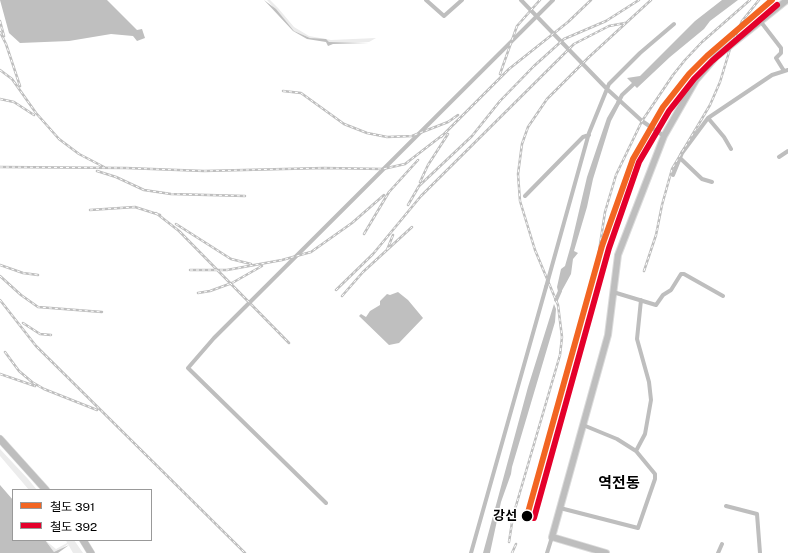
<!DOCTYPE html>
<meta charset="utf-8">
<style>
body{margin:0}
#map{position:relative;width:788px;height:553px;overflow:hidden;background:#fff;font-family:"Public Sans","Noto Sans KR",sans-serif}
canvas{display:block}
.legend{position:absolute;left:12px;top:489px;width:140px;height:52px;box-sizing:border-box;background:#fff;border:1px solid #999;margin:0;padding:5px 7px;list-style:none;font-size:12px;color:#000}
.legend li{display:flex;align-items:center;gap:8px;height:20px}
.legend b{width:20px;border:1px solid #999}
</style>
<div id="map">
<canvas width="788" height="553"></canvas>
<ul class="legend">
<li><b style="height:5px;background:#f26522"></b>철도 391</li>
<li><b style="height:5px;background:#e4002b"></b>철도 392</li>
</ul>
</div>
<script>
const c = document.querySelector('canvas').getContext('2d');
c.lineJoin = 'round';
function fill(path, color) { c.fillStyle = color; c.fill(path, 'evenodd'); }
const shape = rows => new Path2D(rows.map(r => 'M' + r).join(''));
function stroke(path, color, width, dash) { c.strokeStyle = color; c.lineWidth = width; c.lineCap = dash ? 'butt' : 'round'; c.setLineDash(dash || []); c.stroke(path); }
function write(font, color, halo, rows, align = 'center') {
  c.font = font + ' "Public Sans","Noto Sans KR",sans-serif'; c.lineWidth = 3.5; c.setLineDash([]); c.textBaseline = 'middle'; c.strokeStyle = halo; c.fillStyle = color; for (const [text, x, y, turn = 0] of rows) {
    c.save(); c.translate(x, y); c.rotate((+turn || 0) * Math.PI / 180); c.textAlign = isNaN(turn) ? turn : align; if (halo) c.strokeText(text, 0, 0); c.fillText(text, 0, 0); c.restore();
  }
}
const green = shape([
 [267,0,270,0,278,8,294,27,309,36,331,40,376,38,369,42,329,42,310,38,294,31],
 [0,449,28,479,37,490,29,490,0,456],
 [45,540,56,549,67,543,66,540,74,540,83,553,73,553,68,544,57,552,54,552]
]);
const water = shape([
 [0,0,107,0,137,30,142,29,145,38,137,41,133,36,111,34,69,41,20,43,9,33],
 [264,0,276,9,294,31,310,38,326,39,329,42,369,43,333,44,328,46,326,42,307,39,293,31],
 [722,0,738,0,710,21,704,29,670,57,637,88,627,78,640,76,695,21],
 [618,99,621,102,611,121,593,179,587,207,574,251,578,253,573,259,571,274,559,296,557,287,561,269,565,266,571,245,587,177,607,118],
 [398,292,408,300,423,318,399,343,389,345,359,316,361,314,366,317,370,311,380,305,380,301,387,294,390,295],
 [554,304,556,309,555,322,512,467,511,474,501,502,490,553,483,553,528,387],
 [0,485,13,500,13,540,45,540,54,552,69,545,58,553,0,553]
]);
const canal = shape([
 [618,103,622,95,637,81],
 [556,300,560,291]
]);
const minor = shape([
 [426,0,444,16,462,0],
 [521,0,607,89,642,121,664,136],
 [761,22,781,48,781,53,776,58,784,71],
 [708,118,724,137,731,149],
 [779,157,788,151],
 [680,158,702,179,712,182],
 [673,175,682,153,708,118,772,75,788,70],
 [525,196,583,137,589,135],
 [548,280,589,133,609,84,640,53,674,24],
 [613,292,656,305,663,295,671,290,681,274,684,274,723,296],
 [636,451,645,434,651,400,649,382,637,339,641,300],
 [326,503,188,368,214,338,553,0],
 [726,506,757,514,760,553],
 [560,508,638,528,655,479,655,474,636,451,617,439,583,425],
 [471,553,546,287],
 [547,553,552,537],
 [718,553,722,544]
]);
const primary = shape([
 [606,553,552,537,608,335,618,255,664,136,696,80,716,57,787,0]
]);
const trunk = shape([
 [0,439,46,490],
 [83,540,91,553]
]);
const rail = shape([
 [0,21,4,36],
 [0,32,6,44,20,86],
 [0,70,12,79,36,113,59,139,79,154,104,167],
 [500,74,517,26,540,0],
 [283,91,301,93,344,124,367,133,387,137,412,136,448,122,458,115],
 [0,99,14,102,34,115],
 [441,137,509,69,568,22,591,0],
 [0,167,126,168,204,171,324,168,383,169,405,164,444,134],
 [97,171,116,177,144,190,171,194,245,196],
 [420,182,428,165,448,134],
 [408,205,419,186,472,136,500,101,534,66,564,39,606,21,639,0],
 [90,210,135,207,160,215],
 [156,213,179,231,289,343],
 [176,224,231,259,251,264],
 [364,234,389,192,418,160],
 [387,250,393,235],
 [597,264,605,212,616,175,642,121,673,75,685,60,702,42,750,0],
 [0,265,23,273,38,275],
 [190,270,227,270,282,260,311,252,352,223,384,195],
 [644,271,656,235,662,205,672,169,710,105,720,82,730,49,742,21,759,0],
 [0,276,21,295,38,307,102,312],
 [336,290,373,254,421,196,574,44,609,26,625,23],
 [198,293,210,291,232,283,262,266],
 [342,296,363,272,412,227],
 [0,300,36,346,245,553],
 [23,323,40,334,51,335],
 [5,352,19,371,32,382,44,389,97,410],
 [0,374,35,386],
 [509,542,513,516,560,355,562,337,558,305,535,250,520,201,518,174,522,144,528,127,547,99,589,57,651,0],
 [512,553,516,544]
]);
const minorBridge = shape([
 [546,287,548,280]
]);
const rail1 = shape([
 [527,516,602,246,633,159,663,107,689,74,707,56,772,0]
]);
const rail2 = shape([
 [534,518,609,248,639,162,669,111,694,79,712,61,777,5]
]);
const markers = [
 [527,516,6,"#000"]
];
const stopNames = [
 ["강선",517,516]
];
const quarterNames = [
 ["역전동",619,483]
];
fill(green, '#ececec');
fill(water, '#bfbfbf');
stroke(canal, '#bfbfbf', 4);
stroke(primary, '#dbdbdb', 8);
stroke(trunk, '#dbdbdb', 8);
stroke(minor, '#bebebe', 4);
stroke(primary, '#bebebe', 6);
stroke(trunk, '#bebebe', 7);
stroke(rail, '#bebebe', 2.5);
stroke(rail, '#fff', 1, [3]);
stroke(minorBridge, '#bebebe', 4);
stroke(rail1, '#f26522', 6);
stroke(rail2, '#e4002b', 6);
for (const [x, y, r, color] of markers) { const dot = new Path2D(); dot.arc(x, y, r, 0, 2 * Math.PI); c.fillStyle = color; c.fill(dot); stroke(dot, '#fff', 1.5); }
write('bold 13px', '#000', '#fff', stopNames, 'right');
write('bold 15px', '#000', '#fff', quarterNames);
</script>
